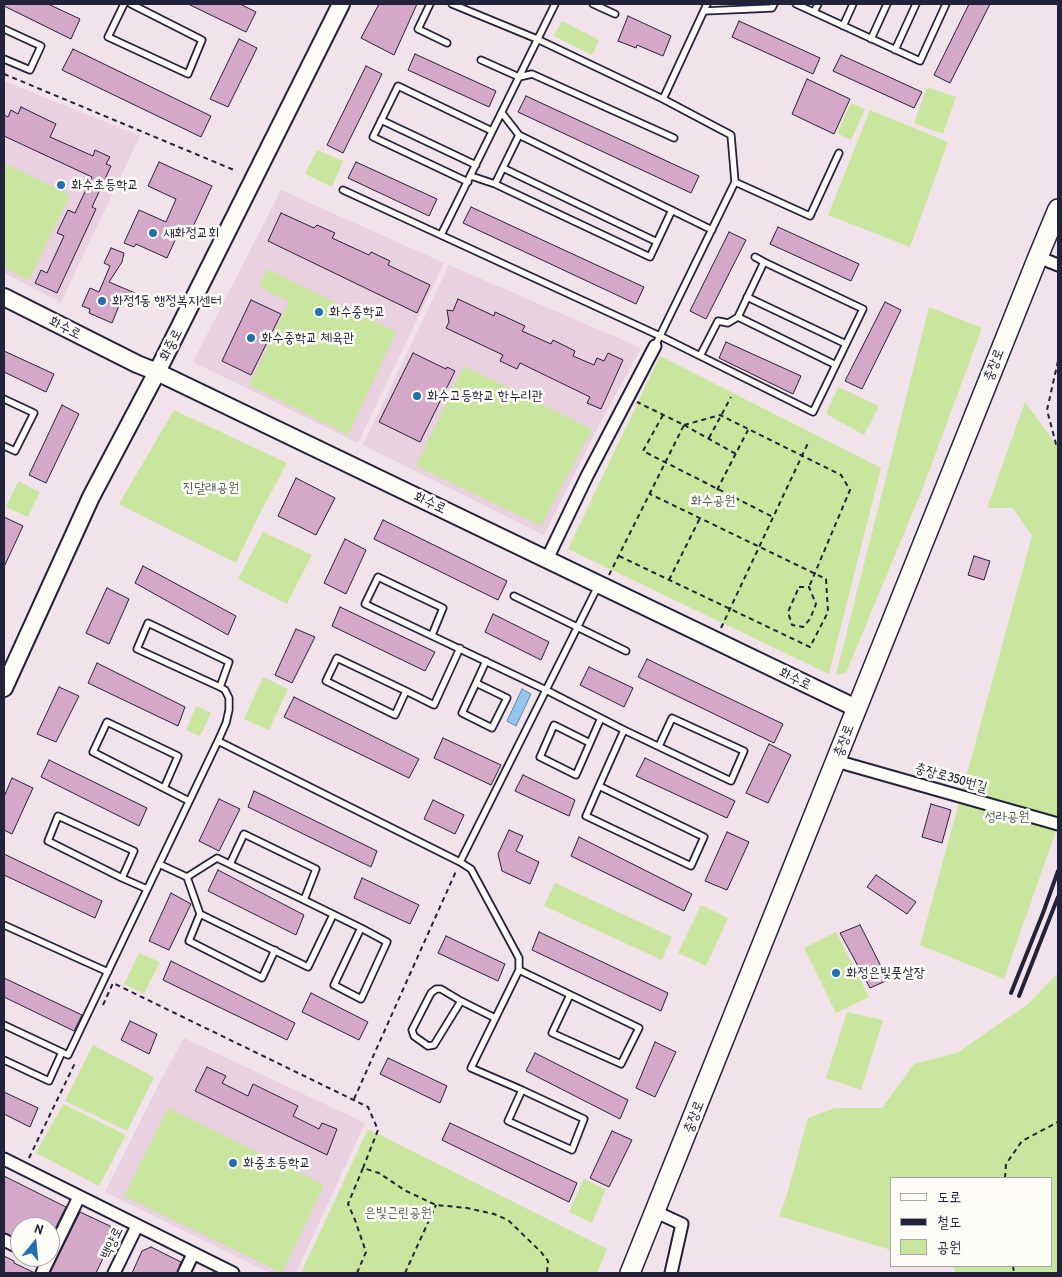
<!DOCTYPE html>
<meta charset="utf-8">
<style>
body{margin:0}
#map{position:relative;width:1062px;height:1277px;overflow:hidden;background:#f1e3e9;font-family:"Patrick Hand","Poor Story",sans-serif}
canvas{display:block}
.frame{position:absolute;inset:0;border:5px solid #22223b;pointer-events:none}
.legend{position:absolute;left:890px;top:1177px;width:162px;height:90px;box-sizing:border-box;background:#fdfcf7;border:1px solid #a5a5ac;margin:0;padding:6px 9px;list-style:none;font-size:15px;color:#22223b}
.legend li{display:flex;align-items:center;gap:10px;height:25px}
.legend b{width:25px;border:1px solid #a5a5ac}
.north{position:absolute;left:10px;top:1217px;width:50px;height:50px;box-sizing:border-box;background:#fdfcf7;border:1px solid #a5a5ac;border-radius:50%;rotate:17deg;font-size:14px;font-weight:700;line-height:20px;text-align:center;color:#22223b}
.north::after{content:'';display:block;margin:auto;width:18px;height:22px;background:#1f6fb2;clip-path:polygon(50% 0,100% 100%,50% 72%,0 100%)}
</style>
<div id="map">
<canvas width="1062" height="1277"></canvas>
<div class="frame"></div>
<ul class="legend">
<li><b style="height:6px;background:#fdfcf7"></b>도로</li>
<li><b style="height:6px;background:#22223b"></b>철도</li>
<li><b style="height:14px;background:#c9e69e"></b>공원</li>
</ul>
<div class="north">N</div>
</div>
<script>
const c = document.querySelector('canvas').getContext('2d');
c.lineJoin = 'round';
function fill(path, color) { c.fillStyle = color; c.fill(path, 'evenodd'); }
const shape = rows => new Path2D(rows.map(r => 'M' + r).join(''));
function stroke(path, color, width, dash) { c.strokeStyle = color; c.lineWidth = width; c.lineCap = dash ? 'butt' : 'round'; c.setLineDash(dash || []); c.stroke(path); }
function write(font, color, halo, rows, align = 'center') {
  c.font = font + ' "Patrick Hand","Poor Story",sans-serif'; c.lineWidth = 5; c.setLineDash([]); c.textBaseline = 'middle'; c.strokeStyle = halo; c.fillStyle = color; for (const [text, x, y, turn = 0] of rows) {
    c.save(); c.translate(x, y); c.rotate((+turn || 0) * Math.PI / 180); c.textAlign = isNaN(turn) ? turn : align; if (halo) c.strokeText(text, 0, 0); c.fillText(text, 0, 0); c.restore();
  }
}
const built = shape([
 [4,81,140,136,61,302,4,273],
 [281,190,444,263,358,443,193,362],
 [449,265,641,348,596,431,544,535,363,445],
 [184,1038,365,1123,296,1273,270,1273,105,1192,161,1080]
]);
const green = shape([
 [562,21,599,40,592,55,554,36],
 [927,87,956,97,943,134,914,123],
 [851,103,865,109,851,140,837,133],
 [870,110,948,142,910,247,828,215],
 [317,150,343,161,332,187,305,174],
 [4,163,70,195,29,280,4,268],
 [267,269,396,332,348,435,249,385,289,302,259,286],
 [929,307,982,328,924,485,846,673,836,675],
 [660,356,881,468,829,674,568,549],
 [464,366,592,429,541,526,416,466],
 [838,387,879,406,864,435,826,414],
 [1025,402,1056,444,1058,441,1058,825,1004,979,920,945,1032,536,1013,508,987,508],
 [174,410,287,463,255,523,236,563,119,504],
 [18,481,40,492,28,517,6,507],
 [263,532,312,555,287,604,238,579],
 [263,677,288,689,269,730,244,719],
 [196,706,211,713,200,736,186,730],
 [555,883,672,937,662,960,544,906],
 [701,905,728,918,706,966,678,953],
 [836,932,869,997,836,1013,804,948],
 [139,953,160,962,144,994,124,984],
 [1058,973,1058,1273,955,1273,954,1268,947,1266,1051,1266,1051,1178,891,1178,891,1250,779,1216,786,1198,808,1118,835,1108,882,1108,914,1064,957,1053,1028,1004],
 [847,1012,883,1020,861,1090,826,1078],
 [93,1045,154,1077,127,1131,65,1101],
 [63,1104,126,1135,99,1186,36,1153],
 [168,1108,324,1185,282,1273,124,1196],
 [368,1129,607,1249,597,1273,301,1273],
 [584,1179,606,1189,592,1223,569,1212]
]);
const water = shape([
 [522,689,531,694,516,726,507,721,522,689]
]);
const building = shape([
 [4,4,48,4,80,19,71,39,4,6,4,4],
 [188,4,240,4,256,12,246,32,188,4],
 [379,4,417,4,394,55,361,38,379,4],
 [969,4,990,4,950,83,934,75,969,4],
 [628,16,671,36,663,56,637,45,636,48,618,41,628,16],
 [739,21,820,58,813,74,732,37,739,21],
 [239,39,257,48,228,107,210,99,239,39],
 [73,49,211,116,201,137,62,70,73,49],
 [415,54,496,91,489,107,408,70,415,54],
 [841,55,922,92,914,108,833,71,841,55],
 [366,66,382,74,343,153,327,145,366,66],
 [807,79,850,99,834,134,792,114,807,79],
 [526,96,699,176,691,193,518,112,526,96],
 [21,107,56,124,50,137,93,156,95,150,110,157,106,164,111,166,92,207,96,209,57,293,35,283,41,270,47,273,64,236,57,233,68,210,75,213,92,177,4,136,4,115,8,117,11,110,18,114,21,107],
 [159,162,212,186,191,231,181,227,167,258,136,244,134,247,124,243,139,210,166,222,176,199,148,186,159,162],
 [356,162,437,199,429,216,348,178,356,162],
 [471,207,644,287,636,304,463,223,471,207],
 [281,213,314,228,317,225,335,233,332,238,369,255,371,252,390,261,388,265,430,285,417,313,268,241,281,213],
 [778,227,859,264,851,281,770,244,778,227],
 [729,232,746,240,706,319,690,311,729,232],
 [111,248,124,253,122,262,109,282,135,293,119,298,120,303,112,323,89,313,90,309,82,306,90,288,99,292,110,266,104,263,111,248],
 [458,299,494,316,495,312,525,326,522,331,551,344,553,340,575,351,573,356,594,365,597,358,604,361,608,353,623,360,601,409,587,403,590,397,520,363,517,369,500,361,503,355,446,328,449,322,447,310,453,311,458,299],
 [251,300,281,314,251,375,222,361,251,300],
 [885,302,901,310,862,389,845,381,885,302],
 [726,342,801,376,793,394,719,358,726,342],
 [4,351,54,374,46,392,4,372,4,351],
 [413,353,446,369,447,367,455,371,420,442,379,422,413,353],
 [62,405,79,414,46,483,29,475,62,405],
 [296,478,335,498,316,535,278,516,296,478],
 [4,517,23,526,4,567,4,517],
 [383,520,507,581,498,600,374,539,383,520],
 [345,539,366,550,346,594,324,583,345,539],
 [974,556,990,561,984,580,968,575,974,556],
 [143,566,236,616,228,635,135,583,143,566],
 [107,588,129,599,109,644,86,633,107,588],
 [340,607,435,652,425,671,332,626,340,607],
 [493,614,549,642,541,660,485,632,493,614],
 [296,629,315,637,292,683,275,675,296,629],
 [647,659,783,724,774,743,638,677,647,659],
 [97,663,185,707,178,726,88,683,97,663],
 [589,667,633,688,624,707,580,685,589,667],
 [59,687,79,696,56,742,37,734,59,687],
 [294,697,419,759,409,778,284,717,294,697],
 [443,738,501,765,491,785,434,758,443,738],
 [769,744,791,755,768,803,746,793,769,744],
 [645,758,735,801,727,818,636,776,645,758],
 [49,760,147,808,139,826,41,777,49,760],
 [523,775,575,800,569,816,515,791,523,775],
 [12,778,33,788,12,834,4,830,4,797,12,778],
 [254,791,377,851,371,867,248,807,254,791],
 [219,799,240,809,219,851,199,841,219,799],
 [433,800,464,815,455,834,424,819,433,800],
 [931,804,951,810,942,843,922,837,931,804],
 [509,830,523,836,516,851,539,862,530,884,502,871,498,854,509,830],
 [727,832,749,842,727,890,705,881,727,832],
 [579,837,692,894,684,911,571,856,579,837],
 [4,854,102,901,95,918,4,875,4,854],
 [218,870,304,915,296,935,208,891,218,870],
 [876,875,916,902,907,914,867,887,876,875],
 [362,878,419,905,410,924,354,898,362,878],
 [171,893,191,904,169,950,149,941,171,893],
 [860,925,888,980,870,988,840,933,860,925],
 [539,932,668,993,661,1011,532,950,539,932],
 [446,936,505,964,498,981,438,953,446,936],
 [171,961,295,1023,287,1040,163,980,171,961],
 [4,978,82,1015,74,1031,4,997,4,978],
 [311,993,368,1022,359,1040,302,1012,311,993],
 [130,1021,157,1034,149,1054,121,1040,130,1021],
 [655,1042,676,1052,655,1097,636,1088,655,1042],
 [535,1053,628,1100,620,1119,526,1071,535,1053],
 [388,1058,447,1086,440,1103,380,1074,388,1058],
 [207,1067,226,1076,222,1083,248,1096,253,1084,298,1106,293,1116,319,1129,322,1123,337,1129,327,1155,195,1091,207,1067],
 [4,1092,38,1108,30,1127,4,1114,4,1092],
 [450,1123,577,1183,569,1202,442,1140,450,1123],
 [612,1131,632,1140,609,1187,590,1178,612,1131],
 [4,1176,66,1207,50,1239,50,1227,20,1227,20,1240,4,1233,4,1176],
 [80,1212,110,1226,113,1237,96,1273,50,1273,80,1212],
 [151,1247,181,1262,177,1273,132,1273,142,1251,151,1247],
 [4,1256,14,1261,14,1263,35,1273,4,1273,4,1256]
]);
const path = shape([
 [4,74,234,170],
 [1058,361,1047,410,1056,444,1058,445],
 [663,415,643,451,773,517],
 [684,425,720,415,841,475,850,490,809,587],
 [684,425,736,454],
 [709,438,731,397],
 [717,490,748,430],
 [619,556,810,647,828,612,826,579,650,494],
 [609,575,684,425,637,402],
 [669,580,700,518],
 [799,587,809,587,816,604,810,619,803,627,792,625,788,612,799,587],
 [721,628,808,443],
 [103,1005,113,983,368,1107,378,1130,363,1168],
 [354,1099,457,869],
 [29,1158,76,1061],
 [1005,1178,1006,1164,1022,1141,1058,1122],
 [1013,1266,1014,1273],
 [357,1273,366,1252,355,1220,348,1204,363,1168,379,1173,406,1191,436,1205,467,1208,494,1214,508,1220,541,1252,548,1261,547,1273],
 [405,1273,436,1205]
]);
const lane = shape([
 [124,4,108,37,188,74,202,40,131,4],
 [430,4,418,29,447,43],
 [452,4,537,39,663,99,707,4],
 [593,4,615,14],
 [796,4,920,61,946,4],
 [704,11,772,8,774,4],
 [814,12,818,4],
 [843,26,853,4],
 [4,29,41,46,30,70,4,59],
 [871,39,887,4],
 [895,50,916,4],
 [481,60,519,77,532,74,674,138],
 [502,113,519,135,712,230],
 [381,120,476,165],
 [503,168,657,242],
 [471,176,495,184,650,257,672,210],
 [468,182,373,137,398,86,492,131],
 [735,182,810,216,839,153],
 [495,184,519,135],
 [343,190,660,336,813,412,863,309,764,262,738,317,728,323,718,321,700,356],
 [441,235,555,4],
 [755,257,764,262],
 [747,297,846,344],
 [738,317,836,365],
 [655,346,735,182,731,135,663,99],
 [4,399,34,413,15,451,4,446],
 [514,596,626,651],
 [432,635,443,608,378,577,365,604,546,690,624,730,599,786,704,837,691,866,586,816,599,786],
 [476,683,507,698,492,728,462,713,476,683,486,661],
 [406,691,395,715,326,681,337,658,406,691,434,705,460,648],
 [624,730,731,781,744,751,672,718,659,746],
 [218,741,226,723,229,710,229,698,225,690,220,687,229,662,148,623,137,649,220,687],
 [590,743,576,775,540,757,554,725,590,743,601,718],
 [164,788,178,756,107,722,93,752,189,801],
 [460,862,471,869,519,958,519,970,471,1068,522,1090,584,1119,572,1150,508,1121,522,1090],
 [159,864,187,877,200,914,308,967,333,915],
 [187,877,217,858,304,900,316,869,244,834,230,864],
 [122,878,134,851,58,816,48,841,122,878,147,889],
 [304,900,361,928,334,985,361,999,387,942,361,928],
 [200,914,189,941,262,978,275,950],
 [4,925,108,972],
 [519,970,639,1028,621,1064,552,1033,570,995],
 [461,1001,434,1045,428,1046,414,1036,412,1030,431,993,436,989,441,989,461,1001,495,1018],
 [4,1025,68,1055,218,741,460,862,598,586],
 [4,1060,49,1081,62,1052]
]);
const street = shape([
 [1038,257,1058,265],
 [547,559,587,476,655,346],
 [836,761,1058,824],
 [4,1159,233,1273],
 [656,1212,682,1224,671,1273],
 [4,1240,20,1248],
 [42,1273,79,1197],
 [114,1273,137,1226],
 [184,1273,193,1254]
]);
const secondary = shape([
 [4,297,137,364,157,372,856,708],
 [4,688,91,497,157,372,341,4]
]);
const primary = shape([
 [630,1273,1038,257,1058,209]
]);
const rail = shape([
 [1011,993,1043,913,1058,871],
 [1019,996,1058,897]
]);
const markers = [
 [61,185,5,"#1f6fb2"],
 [153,233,5,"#1f6fb2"],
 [102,301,5,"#1f6fb2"],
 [319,312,5,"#1f6fb2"],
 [251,338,5,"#1f6fb2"],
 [417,396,5,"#1f6fb2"],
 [836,973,5,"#1f6fb2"],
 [233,1163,5,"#1f6fb2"]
];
const poiNames = [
 ["화수초등학교",71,185],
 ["새화정교회",163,233],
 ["화정1동 행정복지센터",112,301],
 ["화수중학교",329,312],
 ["화수중학교 체육관",261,338],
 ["화수고등학교 한누리관",427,396],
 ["화정은빛풋살장",846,973],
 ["화중초등학교",243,1163]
];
const streetNames = [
 ["화수로",65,328,27],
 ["화중로",171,345,-63],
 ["충장로",994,365,-68],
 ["화수로",430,503,25],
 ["화수로",795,679,26],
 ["충장로",844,741,-69],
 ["충장로350번길",951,778,16],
 ["충장로",694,1117,-68],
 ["백양로",112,1243,-64]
];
const parkNames = [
 ["진달래공원",211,488],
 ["화수공원",713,501],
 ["성라공원",1007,817],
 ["은빛근린공원",398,1213]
];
fill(built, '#e9d1df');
fill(green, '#c9e69e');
fill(water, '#94c6f0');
stroke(water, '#6684a8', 1);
fill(building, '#d5a8c9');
stroke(building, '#22223b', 1);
stroke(lane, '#22223b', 9);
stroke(street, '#22223b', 15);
stroke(secondary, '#22223b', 20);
stroke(primary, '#22223b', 22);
stroke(path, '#22223b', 2, [5, 4]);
stroke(lane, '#fdfcf7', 5.5);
stroke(street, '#fdfcf7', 11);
stroke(secondary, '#fdfcf7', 16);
stroke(primary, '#fdfcf7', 19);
stroke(rail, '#22223b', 4);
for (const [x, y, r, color] of markers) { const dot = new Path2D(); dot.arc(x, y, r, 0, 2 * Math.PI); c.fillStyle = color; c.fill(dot); stroke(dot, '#fdfcf7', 2); }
write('14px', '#22223b', '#fdfcf7', poiNames, 'left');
write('14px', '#22223b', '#fdfcf7', streetNames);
write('14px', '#545d59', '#fdfcf7', parkNames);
</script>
